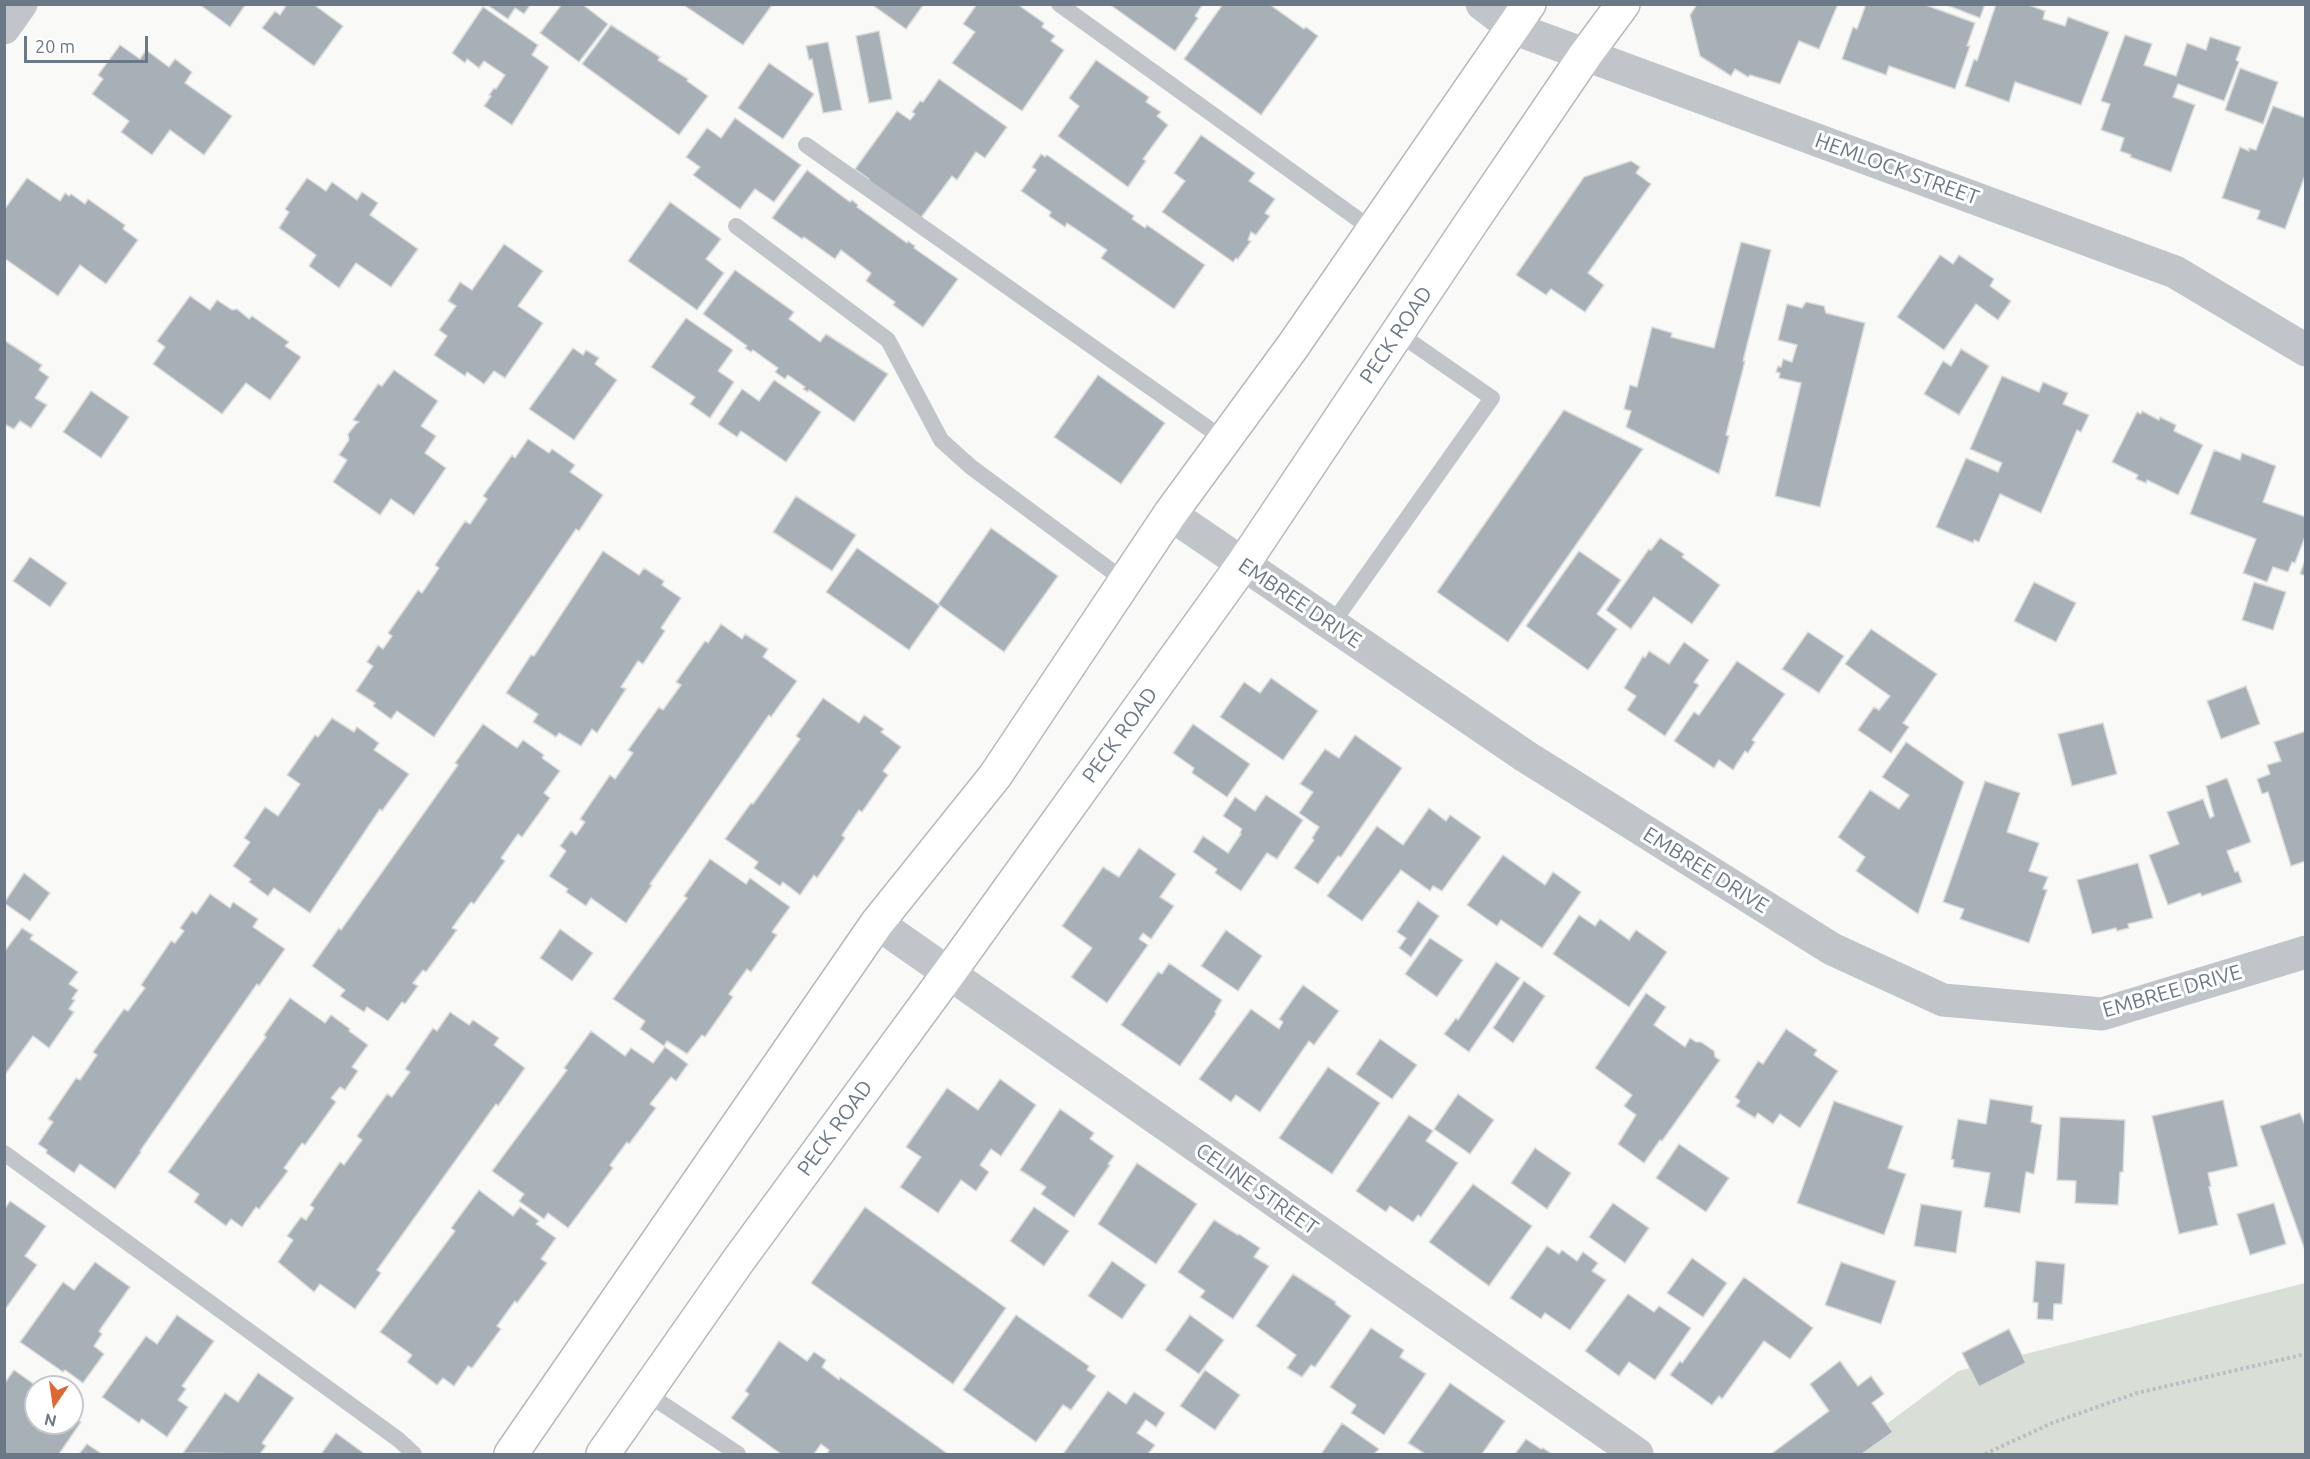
<!DOCTYPE html>
<style>
body{margin:0}
#map{position:relative;width:2310px;height:1459px;overflow:hidden;background:#f9faf8;font-family:Ubuntu,sans-serif}
canvas{display:block}
.frame{position:absolute;inset:0;border:6px solid #6a7887;pointer-events:none}
.north{position:absolute;left:24px;top:1375px;width:60px;height:60px;box-sizing:border-box;background:#fff;border:2px solid #c3c9cf;border-radius:50%;rotate:193deg;font-size:16px;font-weight:700;line-height:24px;text-align:center;color:#6a7887}
.north::after{content:'';display:block;margin:auto;width:21px;height:27px;background:#de6734;clip-path:polygon(50% 0,100% 100%,50% 72%,0 100%)}
.scale{position:absolute;left:24px;top:36px;width:124px;height:27px;box-sizing:border-box;border:3px solid #6a7887;border-top:0;padding-left:8px;font-size:18px;line-height:21px;white-space:nowrap;color:#6a7887;-webkit-text-stroke:4px #fff;paint-order:stroke}
</style>
<div id="map">
<canvas width="2310" height="1459"></canvas>
<div class="frame"></div>
<div class="north">N</div>
<div class="scale">20 m</div>
</div>
<script>
const c = document.querySelector('canvas').getContext('2d');
c.lineJoin = 'round';
function fill(path, color) { c.fillStyle = color; c.fill(path, 'evenodd'); }
const shape = rows => new Path2D(rows.map(r => 'M' + r).join(''));
function stroke(path, color, width, dash) { c.strokeStyle = color; c.lineWidth = width; c.lineCap = dash ? 'butt' : 'round'; c.setLineDash(dash || []); c.stroke(path); }
function write(font, color, halo, rows, align = 'center') {
  c.font = font + ' Ubuntu,sans-serif'; c.lineWidth = 6; c.setLineDash([]); c.textBaseline = 'middle'; c.strokeStyle = halo; c.fillStyle = color; for (const [text, x, y, turn = 0] of rows) {
    c.save(); c.translate(x, y); c.rotate((+turn || 0) * Math.PI / 180); c.textAlign = isNaN(turn) ? turn : align; if (halo) c.strokeText(text, 0, 0); c.fillText(text, 0, 0); c.restore();
  }
}
const green = shape([
 [2305,1283,2305,1454,1846,1454,1958,1371]
]);
const building = shape([
 [199,4,246,4,230,27,199,4],
 [287,4,313,4,343,26,314,66,262,28,275,11,280,15,287,4],
 [486,4,531,4,524,14,515,8,508,19,486,4],
 [562,4,582,4,608,24,579,62,540,33,562,4],
 [682,4,771,4,772,5,743,45,682,4],
 [871,4,924,4,906,29,871,4],
 [977,4,1017,4,1044,23,1042,27,1055,36,1051,41,1064,50,1022,111,952,63,975,32,963,24,977,4],
 [1109,4,1203,4,1195,16,1198,18,1175,51,1109,4],
 [1223,4,1269,4,1304,29,1306,27,1318,36,1261,115,1184,59,1223,4],
 [1697,4,1838,4,1819,49,1799,41,1780,84,1750,75,1748,77,1735,69,1731,76,1700,56,1690,15,1697,4],
 [1866,4,1923,4,1975,23,1967,46,1970,46,1955,89,1889,66,1886,75,1842,59,1853,27,1857,29,1866,4],
 [1944,4,1985,4,1980,18,1944,4],
 [1996,4,2026,4,2045,11,2043,19,2065,26,2068,17,2109,32,2081,105,2015,82,2009,102,1965,86,1974,59,1977,61,1996,4],
 [483,7,538,45,532,55,549,67,512,125,484,106,491,96,489,95,494,88,496,89,505,75,484,61,479,68,467,59,465,63,452,53,483,7],
 [611,25,660,57,658,60,688,79,687,81,708,96,679,135,582,64,611,25],
 [879,31,892,99,869,103,856,36,879,31],
 [2125,35,2152,44,2144,65,2176,76,2187,43,2206,50,2210,37,2241,47,2236,60,2239,62,2224,101,2178,84,2173,97,2195,105,2171,172,2130,157,2131,155,2120,151,2124,138,2101,130,2110,104,2101,101,2125,35],
 [828,42,842,110,823,113,812,59,809,60,806,46,828,42],
 [120,45,140,59,146,50,169,67,175,59,192,72,185,83,232,116,204,155,170,130,152,155,121,132,129,121,92,94,103,79,98,75,120,45],
 [1096,60,1149,97,1146,102,1161,112,1157,116,1168,125,1143,159,1146,161,1128,187,1058,136,1079,106,1069,98,1096,60],
 [769,63,814,94,783,139,738,108,769,63],
 [2240,68,2278,82,2263,124,2225,110,2240,68],
 [939,79,1007,127,985,158,976,152,957,180,952,176,920,219,867,182,869,179,855,169,897,111,910,120,915,114,912,112,920,101,923,102,939,79],
 [2273,106,2306,118,2306,173,2285,229,2257,219,2260,211,2222,198,2240,147,2249,151,2249,148,2256,150,2273,106],
 [735,118,801,165,774,202,755,189,740,209,693,175,700,167,686,157,707,128,721,138,735,118],
 [1201,135,1255,173,1249,181,1275,199,1265,213,1270,216,1256,235,1251,232,1248,240,1251,241,1238,259,1236,258,1233,262,1162,212,1185,181,1174,173,1201,135],
 [1041,154,1045,157,1047,155,1134,216,1132,219,1145,228,1147,225,1205,265,1174,309,1101,258,1107,250,1067,223,1065,227,1049,216,1051,212,1021,191,1036,170,1032,167,1041,154],
 [1631,161,1640,167,1636,173,1651,184,1588,273,1604,285,1585,312,1551,289,1546,295,1516,275,1584,177,1631,161],
 [807,170,850,202,852,200,858,205,857,207,907,243,908,241,915,246,914,248,958,279,923,327,893,305,895,302,866,281,871,273,841,250,835,259,804,237,802,239,772,218,807,170],
 [27,178,60,201,65,193,69,196,71,194,85,204,88,199,125,225,123,229,138,240,106,284,80,265,58,296,4,258,4,210,27,178],
 [307,178,326,191,332,182,357,200,362,192,378,203,370,215,418,249,391,287,356,263,339,288,309,266,316,255,279,228,289,212,285,209,307,178],
 [670,202,721,239,706,259,724,273,697,310,628,261,670,202],
 [1741,242,1771,250,1743,361,1745,361,1726,435,1729,436,1719,474,1626,427,1631,411,1624,409,1630,385,1637,387,1652,327,1672,333,1671,337,1714,348,1741,242],
 [504,244,543,271,518,306,543,323,505,378,494,371,484,384,467,372,465,376,434,355,447,336,439,330,456,306,448,301,460,282,472,290,504,244],
 [1940,255,1953,264,1959,255,1994,279,1990,286,2011,301,1998,320,1976,304,1944,350,1897,317,1940,255],
 [735,270,794,312,789,319,820,342,826,334,888,374,854,422,809,390,808,392,803,389,805,387,788,375,785,379,775,372,778,368,753,350,751,352,745,348,747,346,703,314,735,270],
 [190,296,210,310,217,300,232,310,237,309,249,319,252,316,289,342,285,346,301,357,270,400,246,383,222,414,153,364,165,347,157,341,190,296],
 [1806,302,1824,306,1826,313,1865,323,1820,507,1775,496,1801,383,1779,378,1780,373,1776,372,1778,366,1781,367,1783,359,1792,362,1797,345,1778,340,1787,304,1802,308,1806,302],
 [686,318,733,350,718,371,734,382,710,418,690,404,695,397,651,367,686,318],
 [4,340,42,365,39,370,49,377,35,398,47,405,31,428,20,421,14,429,4,424,4,340],
 [573,348,583,355,586,350,599,358,595,364,617,380,574,440,529,409,573,348],
 [1961,349,1989,366,1959,415,1924,394,1943,361,1951,366,1961,349],
 [394,370,438,401,421,426,436,436,425,453,446,468,414,515,391,499,380,515,333,482,347,460,339,455,349,440,348,434,356,424,359,422,353,420,378,384,382,386,394,370],
 [1098,375,1165,423,1121,484,1054,437,1098,375],
 [2002,376,2039,392,2043,382,2068,393,2063,404,2089,415,2081,432,2077,430,2041,513,2000,494,1979,542,1974,540,1973,543,1936,527,1966,458,1998,472,2002,463,1970,449,2002,376],
 [774,380,821,412,786,462,741,431,737,437,718,424,742,389,759,401,774,380],
 [91,391,129,417,101,458,63,432,91,391],
 [1564,410,1643,449,1508,642,1437,592,1564,410],
 [2142,411,2159,420,2160,417,2176,425,2174,431,2203,445,2178,495,2147,480,2146,483,2136,479,2138,475,2112,462,2137,412,2141,414,2142,411],
 [528,439,549,453,552,449,575,465,570,472,603,495,579,531,576,529,434,737,397,711,391,719,373,706,375,703,356,691,373,666,367,662,378,645,383,649,392,636,388,633,418,590,422,593,439,568,435,565,465,521,470,524,487,499,483,496,512,455,515,458,528,439],
 [2214,450,2240,460,2242,453,2276,466,2263,502,2306,517,2306,534,2295,563,2292,562,2288,572,2273,567,2267,582,2243,573,2256,539,2190,514,2214,450],
 [796,496,856,535,832,571,773,532,796,496],
 [991,528,1058,576,1004,652,938,604,991,528],
 [1660,538,1684,554,1682,557,1720,585,1692,624,1654,597,1631,629,1606,610,1649,549,1651,550,1660,538],
 [857,548,940,606,909,650,826,592,857,548],
 [603,551,639,575,644,568,664,581,662,585,681,598,661,628,665,631,643,664,638,661,621,687,626,689,597,733,592,729,581,746,559,733,556,737,533,722,538,714,506,693,531,655,534,656,603,551],
 [1579,551,1621,580,1597,614,1617,629,1588,670,1526,626,1579,551],
 [30,557,67,583,50,607,13,581,30,557],
 [2306,557,2306,576,2300,574,2306,557],
 [2034,582,2076,603,2056,642,2014,621,2034,582],
 [2254,582,2286,592,2273,630,2242,620,2254,582],
 [721,624,742,639,745,634,768,649,763,657,797,681,771,717,769,715,650,884,652,885,626,923,591,898,586,906,566,892,568,889,549,876,566,851,560,846,571,831,576,835,585,822,580,819,610,775,615,779,633,753,628,750,659,707,663,710,681,685,676,682,705,641,708,643,721,624],
 [1871,629,1937,674,1903,723,1909,727,1891,753,1858,730,1874,707,1879,710,1890,696,1845,664,1871,629],
 [1808,632,1844,656,1819,693,1782,669,1808,632],
 [1684,642,1709,660,1694,682,1699,685,1665,736,1627,710,1636,696,1624,688,1643,656,1645,658,1649,651,1669,664,1684,642],
 [1737,661,1785,694,1752,740,1755,742,1748,753,1745,751,1733,770,1719,760,1714,768,1674,741,1694,712,1699,715,1737,661],
 [1271,678,1318,711,1283,760,1220,717,1244,682,1260,693,1271,678],
 [2246,686,2260,724,2221,739,2207,701,2246,686],
 [823,698,859,723,864,715,884,729,881,732,901,747,883,771,888,775,862,812,859,810,842,835,845,838,817,878,814,875,800,895,783,882,780,886,754,868,758,862,725,839,751,803,753,804,800,739,796,736,823,698],
 [332,718,354,732,357,727,379,743,374,750,409,774,382,811,380,809,310,913,274,888,268,896,249,882,251,879,233,866,250,842,244,838,265,807,278,816,300,784,287,775,315,735,318,737,332,718],
 [2103,723,2117,774,2072,786,2058,734,2103,723],
 [483,724,517,748,523,740,544,755,542,758,560,771,544,793,550,798,522,837,518,834,501,858,505,861,474,904,471,902,452,928,457,930,426,972,423,970,413,983,418,986,405,1004,402,1002,388,1021,367,1007,364,1012,340,996,345,990,312,966,339,928,341,930,458,765,455,763,483,724],
 [1193,724,1250,764,1227,797,1192,773,1194,768,1173,753,1193,724],
 [2306,731,2306,861,2291,866,2268,792,2262,794,2257,779,2270,774,2267,765,2281,761,2274,742,2306,731],
 [1355,735,1402,768,1341,857,1338,856,1318,884,1294,868,1314,840,1312,838,1319,827,1299,813,1313,792,1300,784,1325,749,1339,758,1355,735],
 [1906,742,1964,782,1918,914,1856,871,1865,857,1838,837,1870,790,1899,809,1909,795,1882,777,1906,742],
 [2227,778,2251,842,2227,851,2235,872,2238,871,2242,882,2202,896,2200,893,2168,905,2149,855,2179,844,2167,812,2203,799,2210,818,2214,816,2206,786,2227,778],
 [1985,781,2020,793,2007,832,2039,843,2029,871,2048,877,2043,889,2047,890,2029,943,1960,919,1964,909,1943,902,1985,781],
 [1266,795,1303,820,1277,859,1267,853,1241,891,1215,873,1217,869,1193,852,1203,836,1228,853,1241,834,1240,833,1242,829,1223,816,1235,797,1255,811,1266,795],
 [1429,808,1446,821,1450,815,1481,837,1442,891,1433,886,1430,891,1401,870,1362,921,1327,896,1377,826,1403,845,1429,808],
 [1139,848,1176,874,1160,897,1174,906,1151,939,1143,933,1139,939,1148,945,1107,1003,1071,977,1092,948,1062,926,1103,867,1119,877,1139,848],
 [1503,855,1545,885,1553,872,1581,892,1542,948,1501,920,1497,926,1467,905,1503,855],
 [710,859,746,884,750,878,790,907,772,932,777,935,751,972,747,969,729,994,733,997,705,1037,702,1035,687,1054,667,1041,664,1046,640,1029,645,1021,613,999,687,898,684,896,710,859],
 [2138,863,2153,918,2128,924,2129,928,2117,931,2116,928,2092,934,2077,880,2138,863],
 [24,873,50,893,30,921,4,903,24,873],
 [210,894,230,908,233,902,258,919,253,927,285,949,259,986,257,984,140,1151,141,1152,115,1189,80,1164,74,1173,46,1153,47,1150,38,1144,53,1122,48,1119,76,1078,80,1080,97,1055,93,1052,124,1009,128,1011,145,988,141,985,171,941,175,943,184,931,180,928,192,911,196,914,210,894],
 [1418,901,1439,916,1411,957,1399,948,1406,938,1397,932,1418,901],
 [1579,915,1595,926,1600,919,1629,940,1636,930,1667,952,1629,1007,1553,954,1579,915],
 [22,928,33,935,30,939,78,972,69,984,78,990,72,999,75,1000,69,1009,74,1012,49,1048,33,1036,4,1076,4,952,22,928],
 [560,929,593,953,572,981,540,958,560,929],
 [1226,930,1262,956,1238,991,1201,966,1226,930],
 [1430,938,1463,960,1437,997,1405,974,1430,938],
 [1496,962,1520,978,1469,1052,1444,1034,1456,1018,1458,1020,1496,962],
 [1169,963,1222,1000,1215,1012,1216,1014,1180,1066,1121,1025,1158,972,1162,974,1169,963],
 [1524,981,1545,996,1513,1043,1493,1028,1524,981],
 [1303,985,1339,1011,1314,1045,1309,1041,1260,1112,1236,1095,1231,1102,1199,1079,1251,1009,1279,1029,1283,1022,1279,1019,1303,985],
 [1646,993,1666,1007,1654,1025,1685,1047,1690,1038,1696,1042,1701,1042,1714,1051,1715,1057,1720,1060,1662,1141,1660,1140,1644,1163,1618,1144,1636,1115,1624,1106,1632,1095,1595,1068,1646,993],
 [290,998,325,1023,331,1015,350,1029,349,1031,368,1045,352,1067,358,1071,345,1090,340,1087,331,1098,336,1102,305,1145,302,1143,284,1168,288,1171,259,1209,256,1207,242,1227,231,1219,226,1226,194,1202,199,1194,168,1172,266,1037,264,1035,290,998],
 [450,1012,469,1025,473,1020,499,1038,494,1045,525,1068,498,1106,496,1104,377,1270,381,1273,355,1309,320,1284,314,1292,278,1262,293,1240,287,1236,301,1217,306,1220,314,1208,310,1205,340,1162,344,1165,362,1140,357,1136,387,1094,392,1097,410,1072,405,1069,433,1028,437,1031,450,1012],
 [1786,1029,1817,1050,1814,1055,1838,1071,1800,1128,1780,1114,1773,1124,1758,1113,1755,1118,1736,1106,1740,1101,1735,1097,1758,1061,1763,1064,1786,1029],
 [591,1031,625,1056,631,1048,653,1063,665,1047,688,1064,676,1081,671,1077,650,1104,656,1108,629,1144,627,1142,610,1165,613,1168,568,1228,548,1213,544,1219,519,1201,524,1194,492,1171,567,1070,564,1068,591,1031],
 [1380,1039,1417,1065,1392,1099,1356,1074,1380,1039],
 [1328,1067,1380,1103,1332,1174,1279,1138,1328,1067],
 [1000,1079,1036,1105,1001,1156,991,1149,980,1165,989,1172,976,1191,961,1180,938,1213,900,1187,921,1157,906,1147,947,1088,978,1110,1000,1079],
 [1458,1094,1494,1120,1470,1154,1434,1129,1458,1094],
 [1990,1099,2033,1106,2031,1122,2042,1125,2034,1174,2026,1172,2020,1213,1984,1207,1990,1173,1953,1167,1954,1160,1951,1159,1958,1119,1986,1124,1990,1099],
 [2223,1100,2238,1166,2208,1173,2211,1186,2209,1187,2218,1225,2179,1234,2152,1116,2223,1100],
 [1834,1101,1903,1126,1888,1168,1906,1174,1884,1235,1797,1203,1834,1101],
 [1060,1109,1094,1133,1090,1139,1114,1156,1108,1164,1110,1165,1074,1217,1041,1194,1046,1187,1020,1170,1060,1109],
 [2300,1113,2306,1128,2306,1253,2260,1126,2300,1113],
 [1409,1115,1433,1131,1426,1141,1458,1163,1421,1217,1418,1215,1413,1222,1390,1206,1386,1212,1356,1191,1409,1115],
 [2060,1117,2125,1120,2123,1172,2120,1172,2118,1205,2075,1203,2076,1181,2057,1180,2060,1117],
 [1679,1144,1729,1178,1706,1212,1656,1178,1679,1144],
 [1535,1148,1571,1173,1547,1209,1511,1183,1535,1148],
 [1137,1163,1197,1204,1156,1264,1098,1224,1137,1163],
 [1473,1184,1532,1226,1489,1286,1429,1242,1473,1184],
 [479,1190,513,1216,520,1207,539,1221,536,1224,556,1238,541,1259,547,1263,517,1303,515,1301,497,1326,501,1329,472,1368,468,1366,454,1386,443,1378,437,1385,407,1362,412,1355,380,1332,455,1231,451,1228,479,1190],
 [10,1201,46,1226,25,1256,37,1265,4,1311,4,1210,10,1201],
 [1613,1203,1649,1228,1625,1263,1589,1237,1613,1203],
 [2274,1203,2286,1244,2250,1255,2237,1214,2274,1203],
 [1921,1204,1962,1211,1956,1253,1914,1246,1921,1204],
 [865,1207,1006,1308,953,1384,811,1283,865,1207],
 [1034,1207,1069,1231,1044,1266,1010,1241,1034,1207],
 [1214,1220,1238,1235,1239,1234,1260,1248,1254,1257,1269,1266,1233,1319,1200,1297,1205,1291,1178,1272,1214,1220],
 [1547,1246,1559,1254,1562,1250,1577,1261,1583,1252,1598,1263,1592,1271,1606,1280,1570,1330,1545,1313,1541,1319,1510,1298,1547,1246],
 [1692,1258,1727,1283,1703,1317,1667,1293,1692,1258],
 [1112,1261,1146,1285,1122,1319,1088,1296,1112,1261],
 [2036,1261,2065,1264,2062,1304,2054,1304,2053,1320,2037,1319,2038,1303,2033,1302,2036,1261],
 [95,1262,130,1287,99,1331,102,1334,94,1346,104,1354,83,1383,65,1370,63,1372,20,1342,63,1282,74,1290,95,1262],
 [1841,1262,1896,1281,1881,1324,1825,1305,1841,1262],
 [1293,1274,1336,1302,1335,1304,1351,1316,1315,1367,1311,1365,1302,1377,1287,1368,1296,1355,1256,1326,1293,1274],
 [1744,1277,1813,1328,1790,1359,1764,1341,1722,1399,1719,1396,1712,1405,1670,1375,1680,1361,1682,1363,1744,1277],
 [1628,1294,1654,1312,1659,1306,1691,1328,1655,1380,1629,1362,1619,1376,1585,1351,1628,1294],
 [177,1315,214,1341,182,1386,186,1389,178,1400,188,1407,167,1437,142,1419,139,1423,102,1397,146,1336,157,1344,177,1315],
 [1016,1315,1089,1366,1087,1370,1096,1376,1071,1410,1063,1405,1036,1442,963,1390,1016,1315],
 [1190,1315,1224,1340,1199,1374,1165,1350,1190,1315],
 [1371,1328,1404,1350,1400,1357,1426,1374,1384,1435,1351,1413,1356,1405,1330,1387,1371,1328],
 [2009,1329,2026,1363,1979,1387,1962,1353,2009,1329],
 [779,1341,807,1361,814,1352,826,1360,822,1367,839,1380,840,1377,948,1454,827,1454,829,1450,821,1444,814,1454,781,1454,731,1418,749,1394,745,1391,779,1341],
 [1840,1361,1858,1386,1871,1376,1884,1394,1872,1403,1893,1432,1862,1454,1771,1454,1829,1411,1810,1384,1840,1361],
 [14,1370,38,1387,36,1387,36,1423,72,1423,72,1416,81,1422,59,1454,4,1454,4,1384,14,1370],
 [1205,1370,1240,1395,1215,1430,1180,1406,1205,1370],
 [258,1373,294,1398,262,1443,266,1446,260,1454,183,1453,225,1393,238,1402,258,1373],
 [1450,1383,1505,1421,1482,1454,1425,1454,1408,1443,1450,1383],
 [1108,1391,1126,1404,1134,1392,1165,1413,1156,1427,1146,1420,1137,1433,1155,1445,1148,1454,1063,1454,1108,1391],
 [1342,1423,1379,1449,1374,1454,1321,1454,1342,1423],
 [336,1433,365,1454,321,1454,336,1433],
 [1526,1439,1541,1449,1543,1448,1552,1454,1515,1454,1526,1439],
 [87,1444,102,1454,79,1454,87,1444]
]);
const path = shape([
 [1985,1454,2052,1423,2137,1393,2306,1354]
]);
const lane = shape([
 [1059,4,1373,230],
 [806,145,1225,440],
 [736,226,888,340,941,440,971,467,1125,581],
 [1332,624,1492,398,1398,333],
 [4,1153,399,1440,414,1454],
 [646,1393,738,1454]
]);
const street = shape([
 [1482,4,1513,28,2175,272,2306,350],
 [4,28,21,4],
 [1170,514,1525,756,1832,949,1943,1000,2102,1014,2306,952],
 [877,923,1637,1454]
]);
const secondary = shape([
 [511,1454,877,923,995,776,1170,514,1293,346,1529,4],
 [603,1454,738,1261,949,973,1243,564,1471,223,1586,54,1623,4]
]);
const streetNames = [
 ["HEMLOCK STREET",1897,169,20],
 ["PECK ROAD",1396,335,-56],
 ["EMBREE DRIVE",1300,603,34],
 ["PECK ROAD",1120,735,-54],
 ["EMBREE DRIVE",1706,870,32],
 ["EMBREE DRIVE",2172,991,-16],
 ["PECK ROAD",835,1128,-54],
 ["CELINE STREET",1257,1189,35]
];
fill(green, '#d9ded7');
fill(building, '#a8b0b7');
stroke(building, '#dbdcda', 1.5);
stroke(secondary, '#b4b9be', 36);
stroke(path, '#bcbec1', 4, [3, 3]);
stroke(lane, '#c1c5c9', 16);
stroke(street, '#c1c5c9', 33);
stroke(secondary, '#fff', 33);
write('21px', '#6a7887', '#fff', streetNames);
</script>
